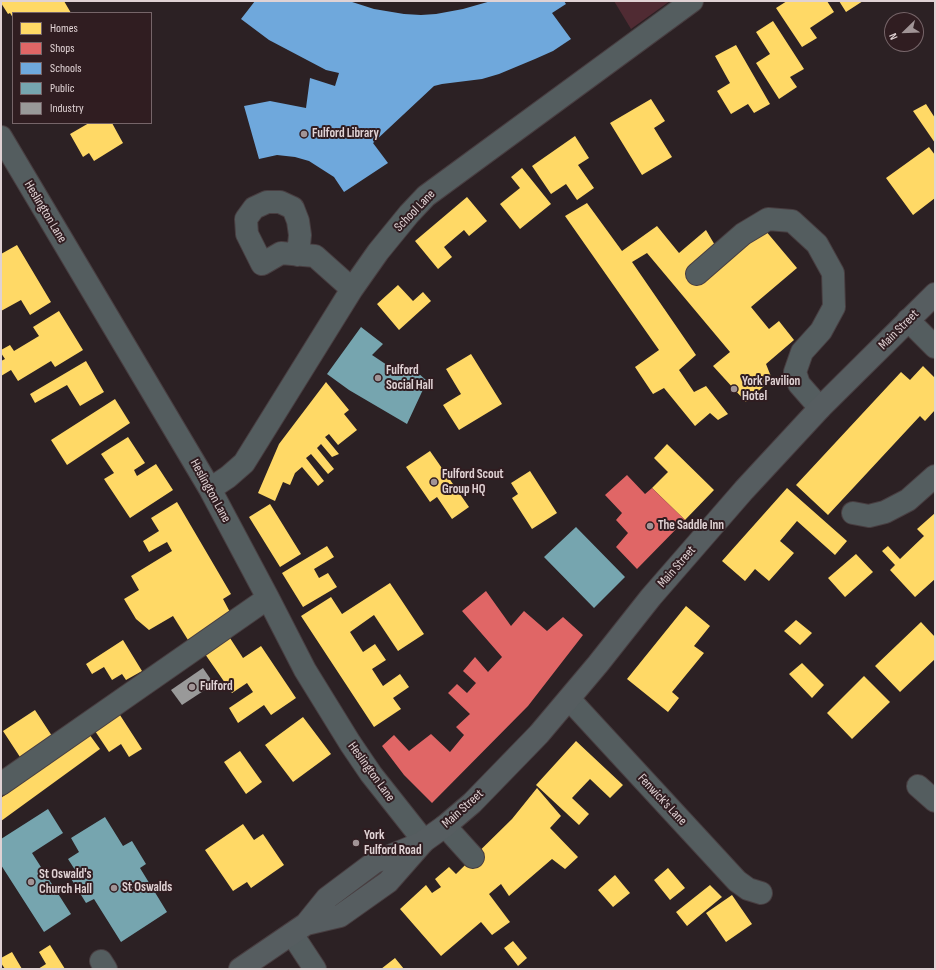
<!DOCTYPE html>
<style>
body{margin:0}
#map{position:relative;width:936px;height:970px;overflow:hidden;background:#2c2124;font-family:"Sofia Sans Condensed",sans-serif}
canvas{display:block}
.frame{position:absolute;inset:0;border:2px solid #e0d2d4;pointer-events:none}
.legend{position:absolute;left:12px;top:12px;width:140px;height:112px;box-sizing:border-box;background:#301d21;border:1px solid #766569;margin:0;padding:5px 7px;list-style:none;font-size:12px;color:#e0d2d4}
.legend li{display:flex;align-items:center;gap:8px;height:20px}
.legend b{width:20px;border:1px solid #766569}
.north{position:absolute;left:884px;top:12px;width:40px;height:40px;box-sizing:border-box;background:#301d21;border:1px solid #766569;border-radius:50%;rotate:247deg;font-size:11px;font-weight:700;line-height:16px;text-align:center;color:#e0d2d4}
.north::after{content:'';display:block;margin:auto;width:14px;height:18px;background:#a19496;clip-path:polygon(50% 0,100% 100%,50% 72%,0 100%)}
</style>
<div id="map">
<canvas width="936" height="970"></canvas>
<div class="frame"></div>
<ul class="legend">
<li><b style="height:11px;background:#ffd966"></b>Homes</li>
<li><b style="height:11px;background:#e06666"></b>Shops</li>
<li><b style="height:11px;background:#6fa8dc"></b>Schools</li>
<li><b style="height:11px;background:#76a5af"></b>Public</li>
<li><b style="height:11px;background:#999"></b>Industry</li>
</ul>
<div class="north">N</div>
</div>
<script>
const c = document.querySelector('canvas').getContext('2d');
c.lineJoin = 'round';
function fill(path, color) { c.fillStyle = color; c.fill(path, 'evenodd'); }
const shape = rows => new Path2D(rows.map(r => 'M' + r).join(''));
function stroke(path, color, width, dash) { c.strokeStyle = color; c.lineWidth = width; c.lineCap = dash ? 'butt' : 'round'; c.setLineDash(dash || []); c.stroke(path); }
function write(font, color, halo, rows, align = 'center') {
  c.font = font + ' "Sofia Sans Condensed",sans-serif'; c.lineWidth = 4; c.setLineDash([]); c.textBaseline = 'middle'; c.strokeStyle = halo; c.fillStyle = color; for (const [text, x, y, turn = 0] of rows) {
    c.save(); c.translate(x, y); c.rotate((+turn || 0) * Math.PI / 180); c.textAlign = isNaN(turn) ? turn : align; if (halo) c.strokeText(text, 0, 0); c.fillText(text, 0, 0); c.restore();
  }
}
const green = shape([
 [614,1,670,1,631,29]
]);
const homes = shape([
 [1,1,64,1,71,13,13,13,13,18,10,13,8,14,1,3],
 [787,1,827,1,834,12,810,28,817,38,802,47,776,8],
 [839,1,863,1,846,12],
 [773,21,804,69,790,77,797,87,779,99,756,63,770,54,756,32],
 [736,45,770,104,754,113,748,104,731,114,717,91,730,83,715,56],
 [651,99,665,121,654,128,672,157,642,175,610,123],
 [926,104,935,118,935,143,913,111],
 [89,123,112,123,123,143,94,161,89,153,83,157,70,134],
 [575,136,589,158,578,165,594,188,577,200,566,184,551,194,532,166],
 [929,147,935,155,935,198,913,215,886,178],
 [522,168,551,204,520,229,500,204,520,188,511,177],
 [467,197,487,221,469,236,464,230,444,247,452,257,438,269,415,241],
 [587,203,622,251,657,226,679,253,706,230,716,247,689,270,699,285,765,230,797,268,751,307,769,329,779,321,794,340,766,364,772,379,746,402,734,389,713,366,730,352,647,253,632,262,696,355,679,370,694,392,706,386,728,414,718,420,710,413,695,426,664,388,653,394,635,367,659,350,565,216],
 [17,245,51,302,30,315,21,300,1,311,1,254],
 [398,285,413,301,423,292,431,301,399,330,377,304],
 [59,311,83,350,55,367,51,361,18,381,11,370,1,376,1,361,5,359,1,353,1,350,10,345,14,351,39,336,33,327],
 [471,354,502,404,459,430,443,405,461,394,446,369],
 [86,361,104,392,80,406,67,385,35,403,30,394],
 [923,366,935,378,935,410,925,421,920,416,828,515,796,485,901,372,910,380],
 [326,382,349,410,344,414,357,430,338,445,329,434,325,437,339,454,332,457,321,444,317,448,334,469,328,474,311,454,306,458,324,481,318,486,302,467,295,473,290,485,283,482,275,501,258,493,279,444],
 [115,399,130,423,67,465,51,440],
 [128,437,145,463,134,470,137,476,156,464,173,490,130,518,104,479,114,473,101,454],
 [667,444,714,490,685,520,652,488,668,472,654,458],
 [430,451,469,507,452,519,437,497,430,502,406,467],
 [530,471,557,513,532,529,512,498,518,494,511,483],
 [787,488,847,541,835,555,797,521,780,541,794,553,769,581,755,569,745,581,722,561],
 [177,502,231,594,223,599,231,614,188,640,173,616,149,630,136,619,124,599,139,590,131,576,172,551,167,542,149,552,143,541,159,531,151,518],
 [270,504,301,554,280,567,249,517],
 [935,513,935,579,915,597,890,570,895,565,882,551,888,546,900,559,924,536,917,529],
 [327,546,334,557,314,569,319,578,328,573,337,587,303,607,282,573],
 [856,554,873,572,845,597,828,578],
 [390,583,424,634,398,651,374,615,350,632,363,652,375,644,386,660,372,669,383,686,400,674,409,687,393,698,401,709,374,727,301,616,331,597,342,614],
 [686,606,710,626,694,646,704,653,672,692,679,698,668,712,627,679],
 [796,620,812,633,800,645,784,631],
 [921,622,935,637,935,659,900,692,875,666],
 [230,638,243,658,261,646,296,698,271,715,264,705,238,723,229,708,253,692,247,683,232,693,205,654],
 [123,640,142,671,126,680,122,674,112,680,104,667,92,674,86,664],
 [802,663,824,685,812,698,789,674],
 [864,676,890,702,852,739,827,713],
 [35,710,52,736,20,757,3,731],
 [118,712,142,749,129,757,121,744,109,752,93,728],
 [303,717,331,754,293,782,265,745],
 [89,734,100,749,1,821,1,798],
 [576,741,623,785,610,798,590,779,572,798,589,814,579,825,536,785],
 [240,751,262,782,246,794,224,762],
 [537,788,561,816,550,828,578,857,565,869,552,859,509,896,501,884,489,894,510,922,492,935,481,922,441,956,400,909,426,885,432,893,441,887,435,879,449,867,456,874,512,819],
 [243,824,254,840,263,834,284,865,251,888,247,882,233,891,205,850],
 [668,868,685,888,670,900,654,880],
 [615,875,630,893,613,907,598,890],
 [710,885,722,897,687,926,676,912],
 [732,895,752,924,726,942,706,913],
 [513,941,527,958,518,966,504,948],
 [50,945,65,969,38,969,46,964,39,952],
 [12,952,22,969,5,969,1,963,1,958],
 [395,958,404,969,381,969]
]);
const shops = shape([
 [627,475,645,494,652,488,685,520,637,569,616,547,628,533,616,520,622,513,605,495],
 [486,591,511,626,524,611,547,631,563,617,583,635,528,706,432,803,404,775,382,746,394,735,409,751,431,734,450,752,464,735,456,727,470,714,448,693,457,684,467,693,476,683,463,671,475,657,488,672,502,657,462,611]
]);
const schools = shape([
 [255,1,349,1,374,9,404,14,421,15,436,14,463,9,491,1,564,1,566,4,552,13,571,39,553,51,535,59,499,74,482,79,442,84,434,86,373,143,388,163,344,192,334,177,309,161,295,157,277,155,259,159,244,106,270,101,306,108,310,78,335,86,339,73,326,70,269,40,241,19]
]);
const public = shape([
 [361,327,383,344,372,355,402,375,409,365,427,381,407,424,349,390,327,374],
 [576,527,625,577,594,608,544,557],
 [48,809,63,833,32,853,71,914,44,932,1,865,1,839],
 [105,817,123,846,132,841,146,864,140,868,167,912,121,942,94,899,86,903,70,877,77,873,68,859,79,852,71,838]
]);
const industry = shape([
 [203,668,214,684,182,705,171,690]
]);
const minor = shape([
 [1,137,210,489,268,598,305,670,350,743,371,774,424,841],
 [298,255,300,235,298,221,293,208,280,202,267,202,254,208,246,219,247,234,262,264,281,253,315,256,352,289],
 [697,274,743,234,768,219,792,221,817,244,833,273,834,307,821,331,802,352,795,372,799,384,820,408],
 [908,320,935,347],
 [210,489,228,477,244,463,352,289,378,252,409,214,426,196,692,1],
 [853,513,869,516,885,512,908,500,935,476],
 [569,699,737,881,748,889,761,893],
 [1,784,268,598],
 [918,786,935,801],
 [445,826,473,857],
 [292,934,315,969],
 [101,961,106,969]
]);
const major = shape([
 [306,924,340,916,388,882,424,841,445,826,472,803,539,734,598,664,651,597,744,490,820,408,935,294],
 [240,969,306,924,327,898,375,862,419,844]
]);
const markers = [
 [304,134,4,"#a19496"],
 [378,378,4,"#a19496"],
 [734,389,4,"#a19496"],
 [434,482,4,"#a19496"],
 [650,526,4,"#a19496"],
 [192,687,4,"#a19496"],
 [356,843,4,"#a19496"],
 [31,882,4,"#a19496"],
 [114,888,4,"#a19496"]
];
const poiNames = [
 ["Fulford Library",312,134],
 ["Fulford",386,371],
 ["Social Hall",386,386],
 ["York Pavilion",742,382],
 ["Hotel",742,397],
 ["Fulford Scout",442,475],
 ["Group HQ",442,490],
 ["The Saddle Inn",658,526],
 ["Fulford",200,687],
 ["York",364,836],
 ["Fulford Road",364,851],
 ["St Oswald's",39,875],
 ["Church Hall",39,890],
 ["St Oswalds",122,888]
];
const streetNames = [
 ["School Lane",415,211,-46],
 ["Heslington Lane",45,212,59],
 ["Main Street",899,330,-45],
 ["Heslington Lane",210,491,61],
 ["Main Street",677,567,-49],
 ["Heslington Lane",371,772,54],
 ["Fenwick's Lane",662,800,47],
 ["Main Street",463,809,-42]
];
fill(green, '#502b33');
fill(homes, '#ffd966');
fill(shops, '#e06666');
fill(schools, '#6fa8dc');
fill(public, '#76a5af');
fill(industry, '#999');
stroke(minor, '#483e41', 24);
stroke(major, '#483e41', 24);
stroke(minor, '#545d5f', 22);
stroke(major, '#565d60', 22);
for (const [x, y, r, color] of markers) { const dot = new Path2D(); dot.arc(x, y, r, 0, 2 * Math.PI); c.fillStyle = color; c.fill(dot); stroke(dot, '#301d21', 1.5); }
write('bold 13px', '#e0d2d4', '#301d21', poiNames, 'left');
write('13px', '#e0d2d4', '#301d21', streetNames);
</script>
